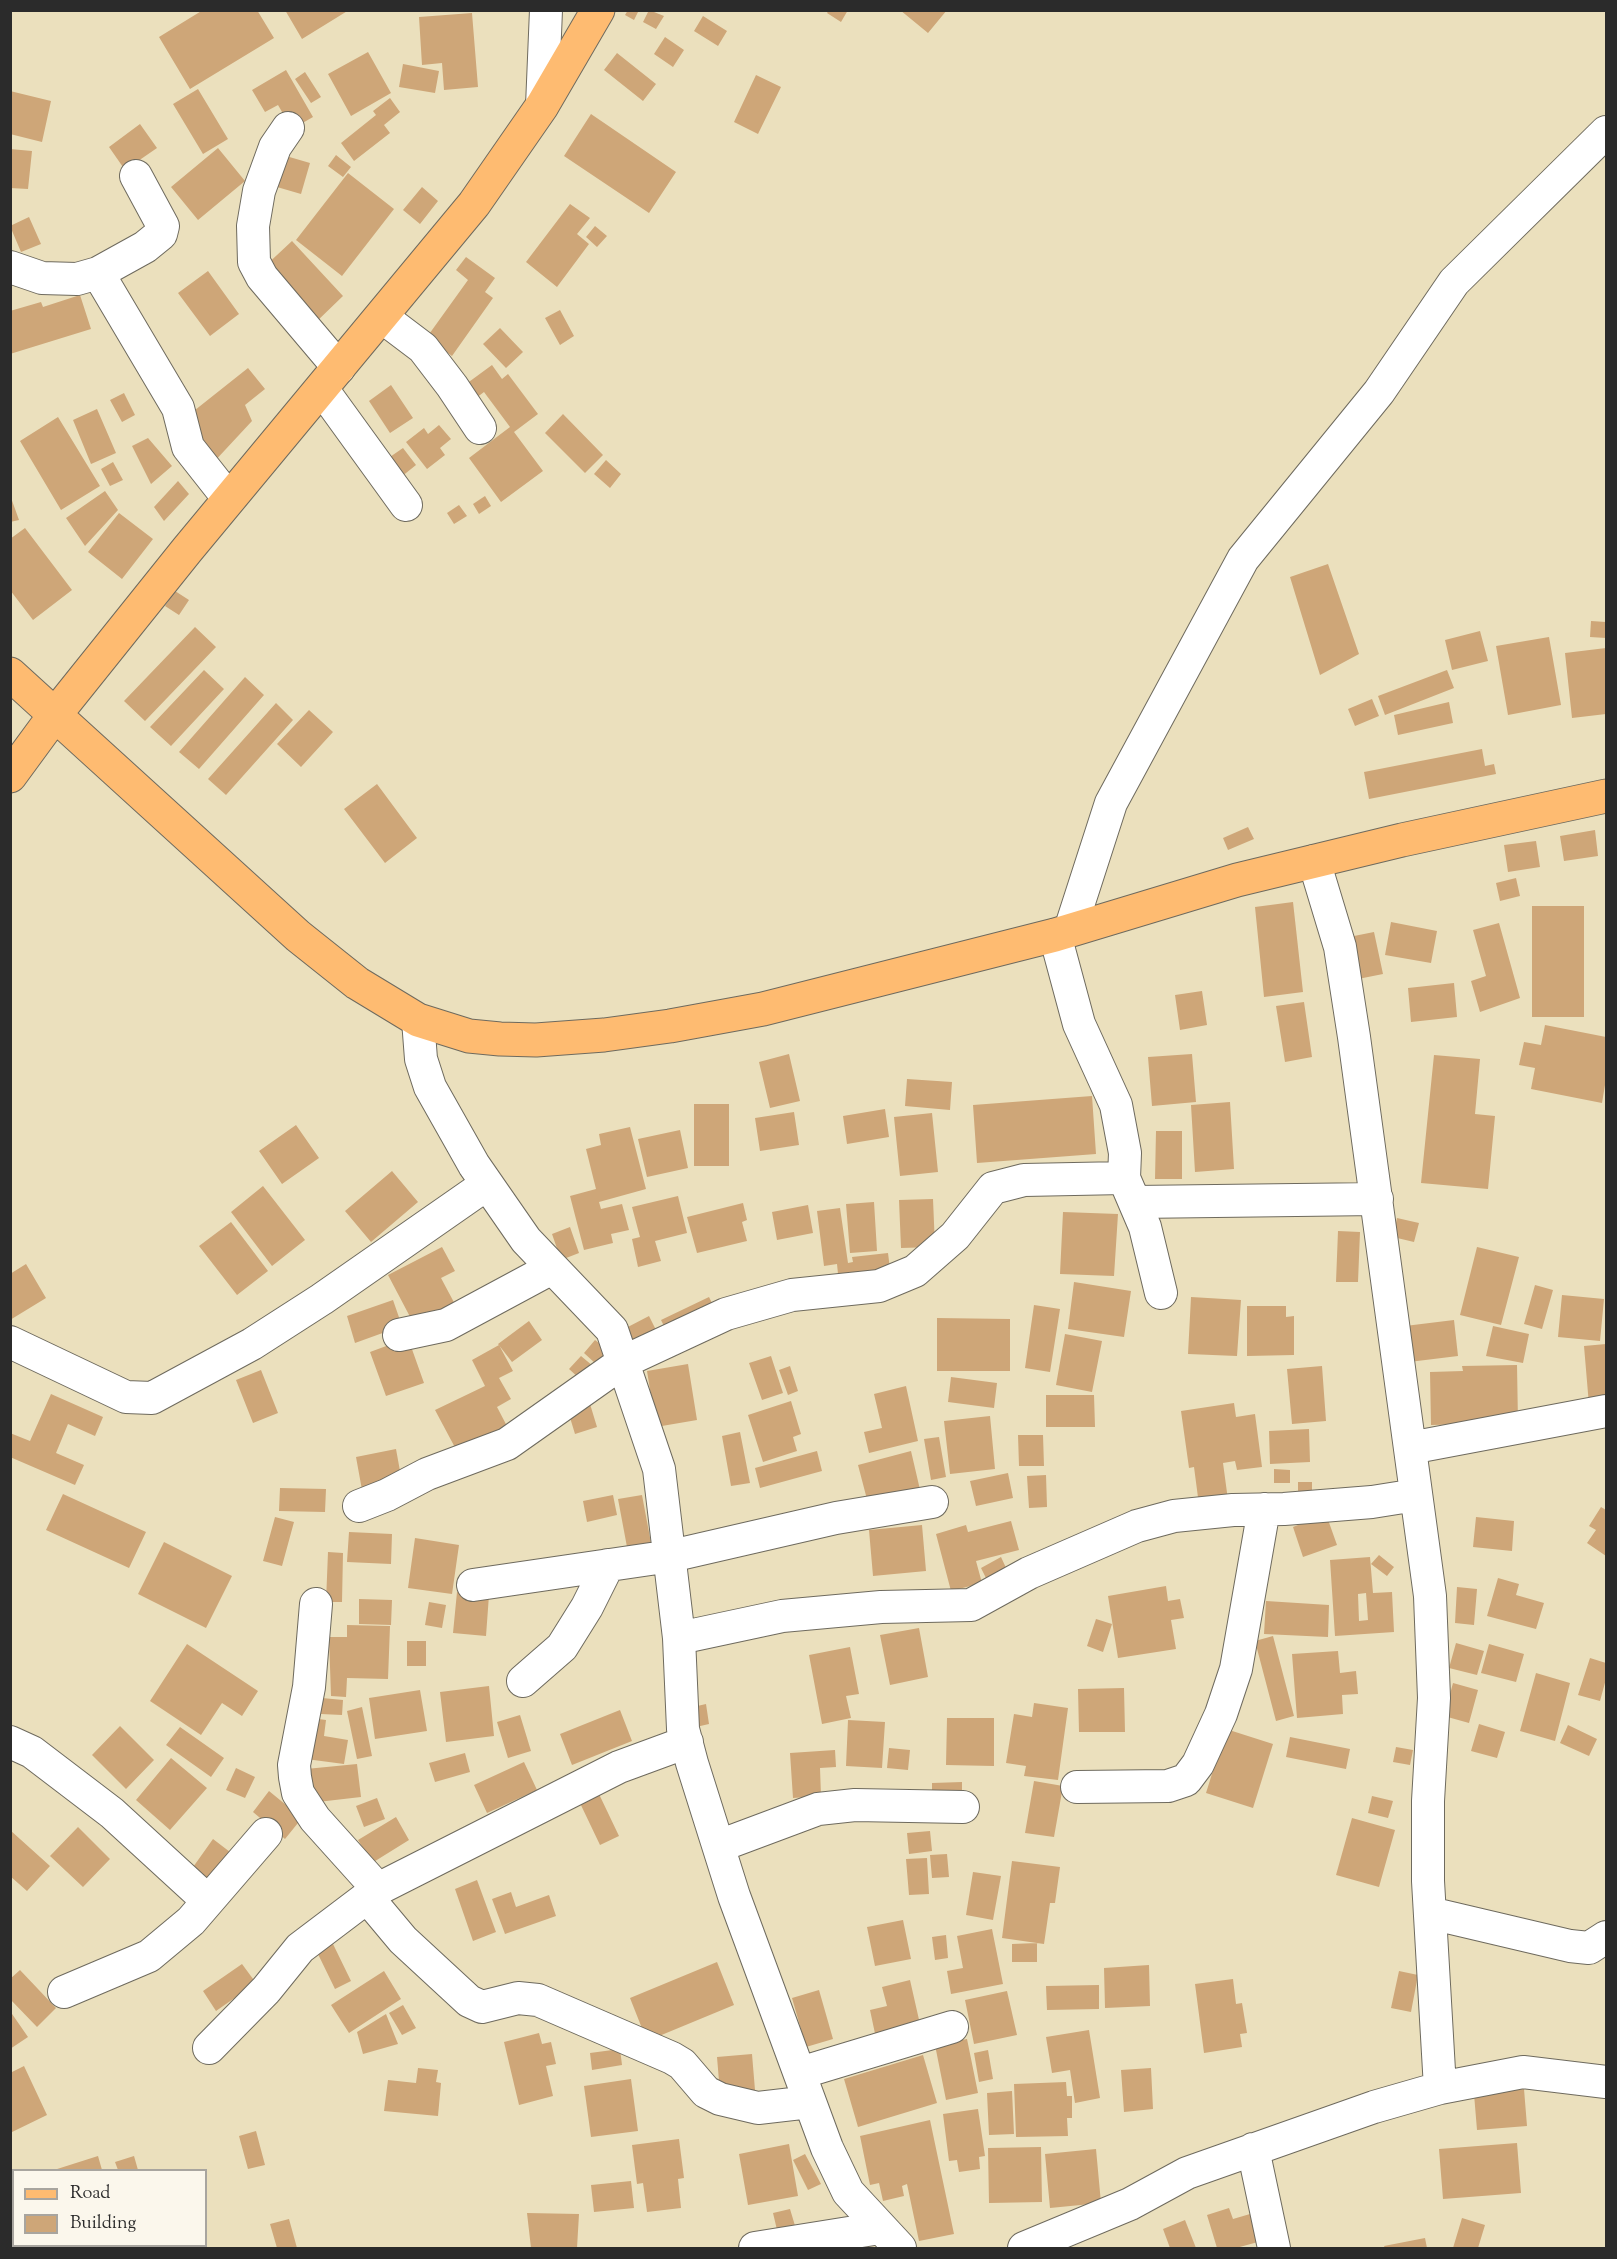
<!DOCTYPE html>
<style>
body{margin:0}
#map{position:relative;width:1617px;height:2259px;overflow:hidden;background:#ebe0bd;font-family:"Sorts Mill Goudy",serif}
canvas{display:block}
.frame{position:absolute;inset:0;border:12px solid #2b2b2b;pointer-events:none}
.legend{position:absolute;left:12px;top:2169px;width:195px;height:78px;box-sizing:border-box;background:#fbf7ec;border:2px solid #a8a59f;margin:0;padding:8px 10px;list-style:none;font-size:18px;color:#2b2b2b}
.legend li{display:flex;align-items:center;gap:12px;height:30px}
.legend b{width:30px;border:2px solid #a8a59f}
</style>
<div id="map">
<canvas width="1617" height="2259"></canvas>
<div class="frame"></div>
<ul class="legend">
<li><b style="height:8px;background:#febb71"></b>Road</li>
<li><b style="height:16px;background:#cea678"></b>Building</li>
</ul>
</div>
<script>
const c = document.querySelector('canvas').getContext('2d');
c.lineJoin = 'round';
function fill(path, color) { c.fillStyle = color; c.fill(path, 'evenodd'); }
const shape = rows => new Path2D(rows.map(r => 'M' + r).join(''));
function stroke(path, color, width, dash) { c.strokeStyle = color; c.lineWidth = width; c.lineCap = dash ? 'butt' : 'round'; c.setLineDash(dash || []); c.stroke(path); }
const building = shape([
 [203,10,257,10,274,38,190,89,159,37],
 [285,10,349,10,302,39],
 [628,10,639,10,634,20,625,15],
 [649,10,664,16,656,29,643,22],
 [829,10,848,10,841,22,827,13],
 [900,10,947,10,928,33],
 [472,13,478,87,444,90,442,63,422,65,419,17],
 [703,16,727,31,718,46,694,31],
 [665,37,684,50,673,67,654,54],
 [368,52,391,93,351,116,328,74],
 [617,53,656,84,643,101,604,70],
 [403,64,439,71,435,93,399,87],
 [286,70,313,117,292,129,278,105,265,112,252,90],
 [305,72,321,97,311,103,295,79],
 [756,75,781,87,758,134,734,122],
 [198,89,228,139,203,154,173,104],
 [10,91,51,101,42,142,10,134],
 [390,98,400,112,384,125,390,133,354,161,341,143,376,115,373,111],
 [591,114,676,172,649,213,564,156],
 [140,124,157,148,125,170,109,147],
 [218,148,245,181,198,220,171,187],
 [10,149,32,151,28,189,10,188],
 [336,155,351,167,343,177,328,166],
 [286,156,310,163,301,194,277,187],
 [348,173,394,209,342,276,296,240],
 [422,187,438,201,420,224,403,210],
 [570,204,590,218,577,234,589,244,557,287,526,262],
 [29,217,41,244,21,252,10,226],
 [595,226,607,236,597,247,586,237],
 [292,241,343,296,314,324,262,269],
 [466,257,495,278,485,292,493,298,452,356,427,337,468,280,456,270],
 [208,271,239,314,210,336,178,293],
 [80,295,91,329,10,354,10,311,41,302,43,307],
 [560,310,574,336,560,345,545,318],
 [500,328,523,352,506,368,483,344],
 [492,365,502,379,508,374,538,414,514,432,543,471,501,502,469,458,510,427,484,392,472,401,462,387],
 [248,368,265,389,245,405,252,421,212,464,185,418],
 [391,385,413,418,390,433,369,401],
 [124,393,135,415,122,422,110,400],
 [97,409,116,453,91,464,73,420],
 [563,414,603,455,585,473,545,433],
 [58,417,100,486,61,510,20,441],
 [439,425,451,439,440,448,445,455,427,469,406,442,424,428,428,434],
 [148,438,172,466,151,484,132,446],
 [403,448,416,465,401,477,387,459],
 [606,460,621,474,610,488,594,474],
 [113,462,123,480,110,486,101,469],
 [178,481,189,494,164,521,154,507],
 [105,491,118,510,85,546,66,518],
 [10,495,19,520,10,522],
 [485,496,491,506,479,514,473,504],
 [459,505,467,516,454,524,447,513],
 [119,513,153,539,122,579,88,552],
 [25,528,72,590,33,620,10,590,10,539],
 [1328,564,1359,654,1320,675,1290,577],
 [175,591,189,600,179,615,165,606],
 [1591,621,1606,622,1606,638,1590,637],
 [195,627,216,647,145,721,124,701],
 [1480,631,1488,661,1452,670,1445,640],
 [1549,637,1561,705,1508,715,1496,646],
 [1606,648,1606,714,1572,718,1565,653],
 [204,670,224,689,171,746,150,727],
 [1447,670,1454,688,1385,715,1378,696],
 [245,677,264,695,199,769,179,752],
 [1372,699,1379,716,1355,726,1348,709],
 [1449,702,1453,723,1398,735,1394,715],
 [276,703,293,720,226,795,208,779],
 [309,710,333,732,301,767,277,744],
 [1482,749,1485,766,1494,764,1496,774,1369,799,1364,772],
 [377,784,417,838,385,863,344,809],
 [1248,827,1254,839,1228,850,1223,838],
 [1595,830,1598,856,1564,861,1560,836],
 [1536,841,1540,867,1508,872,1504,845],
 [1516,878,1520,896,1500,901,1496,883],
 [1293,902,1303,992,1264,997,1255,907],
 [1532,906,1584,906,1584,1017,1532,1017],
 [1391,922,1437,931,1431,963,1385,955],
 [1499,923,1520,998,1480,1012,1471,981,1486,976,1473,930],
 [1374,932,1383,974,1358,979,1349,937],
 [1454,983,1457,1017,1411,1022,1408,988],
 [1202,991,1207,1025,1180,1030,1175,995],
 [1304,1002,1312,1057,1285,1062,1276,1006],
 [1545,1025,1606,1037,1606,1079,1602,1103,1531,1089,1535,1068,1519,1065,1524,1042,1541,1045],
 [789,1054,800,1101,770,1108,759,1062],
 [1192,1054,1196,1102,1152,1106,1148,1057],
 [1434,1055,1480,1059,1475,1114,1495,1116,1488,1189,1421,1183],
 [907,1079,952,1082,950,1110,905,1106],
 [1092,1096,1096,1154,977,1163,973,1105],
 [1230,1102,1234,1169,1195,1172,1191,1105],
 [694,1104,729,1104,729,1166,694,1166],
 [885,1109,889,1137,847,1144,843,1116],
 [794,1112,799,1145,760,1151,755,1118],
 [932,1113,938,1172,900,1176,894,1117],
 [296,1125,319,1158,282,1184,259,1151],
 [630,1127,646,1189,599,1202,601,1209,622,1204,629,1230,611,1234,613,1243,584,1250,570,1196,596,1189,586,1149,601,1145,599,1134],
 [680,1130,688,1168,647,1177,638,1139],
 [1156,1131,1182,1131,1182,1179,1155,1179],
 [392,1171,418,1202,371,1242,345,1211],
 [263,1186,305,1240,272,1266,231,1212],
 [678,1196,687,1233,655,1241,661,1261,638,1267,632,1239,640,1237,632,1207],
 [933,1199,935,1247,901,1248,899,1200],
 [874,1202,877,1251,850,1253,846,1204],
 [743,1203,747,1220,742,1222,747,1241,697,1253,687,1217],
 [808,1205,813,1233,777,1240,772,1212],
 [840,1208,848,1263,853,1262,852,1257,888,1253,891,1277,839,1284,837,1264,824,1266,817,1211],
 [1063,1212,1118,1214,1114,1276,1060,1274],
 [1397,1218,1419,1223,1414,1242,1393,1237],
 [231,1222,268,1271,237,1295,199,1246],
 [570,1227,579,1253,561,1260,552,1234],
 [1338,1231,1360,1232,1358,1282,1336,1282],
 [442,1247,455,1271,441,1278,457,1308,417,1330,388,1275],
 [1477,1247,1519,1257,1501,1325,1460,1315],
 [26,1264,46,1298,10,1320,10,1274],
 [1074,1282,1131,1291,1124,1337,1068,1329],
 [1535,1285,1553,1290,1542,1329,1524,1324],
 [1562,1295,1604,1299,1600,1341,1558,1337],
 [709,1297,716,1311,668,1334,661,1320],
 [1191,1297,1241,1300,1237,1356,1188,1354],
 [393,1300,402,1326,355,1343,347,1316],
 [1034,1305,1060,1309,1050,1372,1025,1368],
 [1247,1306,1286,1306,1286,1317,1294,1316,1294,1355,1247,1356],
 [649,1316,660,1338,634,1351,624,1329],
 [937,1318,1010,1319,1010,1371,937,1371],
 [1454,1320,1458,1356,1409,1362,1405,1326],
 [529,1321,542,1340,512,1362,498,1344],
 [1493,1326,1529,1334,1523,1363,1486,1356],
 [1065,1334,1102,1341,1092,1392,1056,1385],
 [408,1338,424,1383,386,1396,370,1352],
 [595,1340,608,1350,596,1364,584,1353],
 [1606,1344,1606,1403,1589,1405,1584,1346],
 [499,1345,513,1371,499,1378,511,1399,497,1407,508,1428,459,1455,435,1410,485,1386,472,1360],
 [581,1356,593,1366,580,1379,569,1369],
 [771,1356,783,1393,762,1400,749,1363],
 [688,1364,697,1420,656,1427,647,1371],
 [1517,1365,1518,1423,1431,1425,1430,1372,1463,1371,1462,1366],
 [790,1366,798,1391,788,1395,779,1370],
 [1322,1366,1326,1421,1292,1424,1287,1369],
 [261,1370,278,1413,253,1423,236,1380],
 [951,1377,997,1383,994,1408,948,1402],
 [906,1386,918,1441,869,1453,864,1432,882,1428,874,1394],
 [51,1394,103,1417,95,1436,68,1424,56,1453,84,1465,75,1485,10,1457,10,1433,30,1441],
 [1046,1395,1094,1395,1095,1427,1046,1427],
 [791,1401,801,1434,793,1437,797,1451,763,1462,748,1415],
 [1234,1403,1236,1417,1255,1414,1262,1467,1237,1470,1235,1461,1223,1463,1228,1500,1199,1505,1194,1467,1189,1468,1181,1411],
 [590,1404,597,1427,575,1434,568,1411],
 [990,1416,995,1469,950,1474,944,1421],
 [1309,1429,1310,1462,1270,1464,1269,1431],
 [740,1432,750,1483,731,1486,722,1436],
 [1018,1435,1043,1435,1044,1466,1019,1466],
 [939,1437,946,1477,931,1480,924,1439],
 [396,1449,402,1482,362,1490,356,1457],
 [817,1451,822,1471,760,1488,755,1468],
 [911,1451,921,1494,869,1507,858,1465],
 [1274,1469,1290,1470,1290,1483,1274,1483],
 [1008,1473,1013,1498,976,1506,970,1481],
 [1046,1475,1047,1507,1029,1508,1027,1476],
 [1298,1482,1312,1482,1312,1495,1298,1495],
 [280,1488,326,1489,325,1512,279,1511],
 [63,1494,146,1532,129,1568,46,1530],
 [613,1495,617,1515,587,1522,583,1501],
 [642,1495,651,1543,627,1547,618,1499],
 [1601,1507,1606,1510,1606,1556,1587,1543,1596,1530,1589,1526],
 [1326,1514,1337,1545,1303,1557,1293,1527],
 [275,1517,294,1522,282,1566,263,1561],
 [1476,1517,1514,1521,1512,1551,1473,1547],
 [1011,1521,1019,1550,976,1561,982,1583,951,1591,936,1534,966,1525,968,1532],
 [922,1525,926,1571,873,1576,869,1530],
 [349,1532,392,1534,391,1564,347,1562],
 [415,1538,459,1545,452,1594,408,1588],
 [164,1542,232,1576,206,1628,138,1594],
 [328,1552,343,1553,342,1602,326,1602],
 [1379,1555,1394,1567,1387,1576,1371,1564],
 [1001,1557,1007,1570,987,1580,981,1568],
 [1370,1557,1373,1593,1392,1592,1394,1632,1335,1636,1330,1560],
 [1366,1593,1368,1620,1359,1621,1358,1594],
 [1498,1578,1519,1584,1516,1595,1544,1603,1536,1629,1487,1616],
 [1166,1586,1168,1601,1180,1599,1184,1618,1171,1620,1176,1649,1118,1658,1108,1596],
 [1457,1587,1477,1589,1474,1625,1455,1623],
 [457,1592,489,1595,486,1636,453,1633],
 [359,1599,392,1600,391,1625,359,1624],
 [1266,1601,1329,1605,1328,1637,1264,1634],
 [429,1602,446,1605,442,1628,425,1625],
 [1096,1619,1112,1624,1103,1652,1087,1646],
 [347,1625,390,1626,388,1679,347,1678,346,1697,331,1696,329,1637,347,1637],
 [919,1628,928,1677,890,1685,880,1635],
 [1273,1636,1294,1716,1276,1721,1255,1641],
 [407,1641,426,1641,426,1666,407,1666],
 [1456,1643,1484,1651,1477,1675,1449,1668],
 [187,1644,258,1691,242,1716,222,1703,201,1735,150,1701],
 [1489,1644,1524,1654,1516,1682,1481,1673],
 [850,1647,859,1694,846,1696,851,1718,822,1724,809,1655],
 [1338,1651,1340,1673,1356,1671,1358,1694,1342,1695,1343,1714,1297,1718,1292,1654],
 [1590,1658,1606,1663,1606,1679,1600,1701,1578,1695],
 [1536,1673,1570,1683,1555,1741,1520,1731],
 [1453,1683,1478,1690,1469,1723,1444,1716],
 [489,1686,494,1736,446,1742,440,1692],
 [1124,1688,1125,1732,1079,1732,1078,1689],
 [420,1690,427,1731,375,1739,369,1698],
 [322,1698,343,1700,342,1715,321,1714],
 [1034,1703,1068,1708,1058,1780,1024,1776,1026,1766,1006,1763,1014,1714,1032,1717],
 [706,1704,709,1724,696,1727,693,1707],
 [362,1707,372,1756,357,1759,347,1711],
 [620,1710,632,1741,572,1765,560,1734],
 [520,1715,531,1751,508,1758,497,1722],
 [311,1718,326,1720,324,1736,348,1740,344,1764,306,1759],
 [947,1718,994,1718,994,1766,946,1765],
 [848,1720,885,1722,882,1768,846,1766],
 [1479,1724,1505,1732,1497,1758,1471,1751],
 [1568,1725,1597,1739,1589,1756,1560,1743],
 [120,1726,154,1760,126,1789,92,1755],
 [180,1727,224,1758,211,1777,166,1745],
 [1226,1729,1273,1744,1253,1808,1206,1793],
 [1290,1737,1350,1749,1346,1769,1286,1757],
 [1396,1747,1413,1750,1410,1765,1393,1762],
 [889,1748,910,1750,908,1770,887,1768],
 [835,1750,836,1767,820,1768,821,1796,793,1798,790,1753],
 [465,1753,470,1772,435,1782,429,1763],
 [171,1758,207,1788,170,1830,136,1800],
 [524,1762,537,1790,487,1813,474,1785],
 [357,1764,361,1797,309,1803,306,1769],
 [236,1768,255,1777,245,1798,226,1790],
 [1034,1781,1063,1786,1054,1837,1025,1833],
 [962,1782,962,1799,932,1800,932,1783],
 [269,1791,302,1818,285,1839,253,1812],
 [598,1792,619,1836,600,1845,579,1801],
 [1372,1796,1393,1801,1388,1818,1368,1813],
 [377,1798,385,1819,364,1827,356,1806],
 [396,1817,409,1840,372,1863,358,1840],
 [1352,1818,1395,1830,1379,1887,1336,1875],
 [78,1827,110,1859,83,1887,50,1856],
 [10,1830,50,1866,27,1891,10,1876],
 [930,1831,932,1851,909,1854,907,1833],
 [213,1839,230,1852,208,1883,191,1870],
 [947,1854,949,1877,932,1878,930,1855],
 [927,1858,929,1894,909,1895,906,1859],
 [1012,1861,1060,1867,1055,1903,1050,1903,1044,1944,1002,1938],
 [973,1872,1001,1876,993,1920,966,1915],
 [477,1880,496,1932,473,1941,455,1889],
 [511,1892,516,1907,549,1895,556,1916,505,1934,492,1899],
 [903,1920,911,1959,875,1966,867,1927],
 [992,1929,1003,1984,951,1994,947,1971,963,1968,957,1936],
 [946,1935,948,1958,935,1960,932,1937],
 [1037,1943,1037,1962,1012,1962,1012,1944],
 [333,1944,351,1981,335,1989,317,1952],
 [717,1962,734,2005,647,2041,630,1998],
 [242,1964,256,1983,216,2011,203,1991],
 [1149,1965,1150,2006,1105,2008,1104,1968],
 [20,1970,56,2008,37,2027,10,1999,10,1979],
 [384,1971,401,1999,349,2033,331,2005],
 [1399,1971,1418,1975,1411,2012,1391,2008],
 [1233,1979,1236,2004,1242,2003,1247,2033,1240,2034,1242,2047,1204,2053,1195,1984],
 [910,1980,922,2033,877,2043,870,2010,887,2006,882,1987],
 [1099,1985,1099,2009,1047,2010,1046,1986],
 [819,1990,833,2039,806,2047,792,1998],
 [1007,1991,1017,2035,974,2044,965,2000],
 [403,2005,416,2028,402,2035,389,2013],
 [10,2011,28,2037,10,2049],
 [386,2014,398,2044,363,2054,357,2032],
 [1089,2030,1100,2098,1075,2103,1070,2070,1052,2073,1046,2037],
 [539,2033,542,2044,551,2042,556,2064,546,2066,553,2096,519,2105,504,2042],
 [967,2039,978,2093,946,2100,935,2045],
 [620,2049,622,2065,592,2070,590,2053],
 [988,2050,993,2079,979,2082,974,2053],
 [752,2054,755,2090,720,2093,717,2057],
 [923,2055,937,2103,858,2127,844,2079],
 [24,2066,47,2115,10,2133,10,2073],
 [418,2068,438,2070,436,2082,441,2083,438,2116,384,2111,388,2080,416,2083],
 [1151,2068,1153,2109,1124,2112,1121,2070],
 [631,2079,638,2131,591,2137,584,2086],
 [1066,2082,1067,2096,1072,2096,1072,2118,1067,2118,1068,2136,1016,2137,1014,2084],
 [1524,2089,1527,2126,1477,2130,1474,2094],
 [1012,2091,1014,2134,989,2135,987,2093],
 [978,2109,985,2156,979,2157,980,2169,959,2172,957,2160,949,2161,943,2114],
 [930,2120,954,2234,919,2241,907,2184,902,2186,904,2196,883,2201,879,2183,870,2185,860,2136],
 [256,2131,265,2165,248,2169,239,2136],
 [679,2139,684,2178,678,2179,681,2208,647,2212,643,2183,637,2184,632,2145],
 [1517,2143,1521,2193,1443,2199,1439,2149],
 [789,2144,798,2196,748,2205,739,2154],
 [1041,2147,1042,2202,989,2203,988,2148],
 [1096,2149,1101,2203,1050,2208,1045,2154],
 [805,2154,821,2184,808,2190,793,2160],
 [98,2156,102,2170,54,2170],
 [134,2156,138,2170,118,2170,115,2162],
 [631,2181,634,2208,594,2212,591,2185],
 [1229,2208,1233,2219,1250,2214,1258,2242,1236,2248,1217,2248,1207,2215],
 [790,2209,796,2229,778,2234,773,2213],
 [527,2213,579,2214,577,2248,531,2248],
 [1462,2218,1485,2225,1478,2248,1453,2248],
 [289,2219,297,2248,277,2248,270,2224],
 [1185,2220,1196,2248,1170,2248,1163,2229],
 [1425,2238,1427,2248,1385,2248,1384,2246]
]);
const minor = shape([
 [542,106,546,10],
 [288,128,275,147,259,191,253,226,254,262,262,277,339,368],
 [10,267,42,278,77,279,98,273,145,247,161,234,163,226,136,176],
 [98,273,178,408,188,447,229,499],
 [382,317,423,348,452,386,480,428],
 [322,389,406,505],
 [1314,861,1340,947,1354,1037,1430,1596,1434,1698,1428,1801,1428,1881,1440,2088],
 [1070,930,1111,803,1243,559,1379,392,1454,282,1606,132],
 [1055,935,1079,1024,1116,1105,1125,1153,1124,1178,1145,1227,1161,1293],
 [418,1020,421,1059,430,1087,474,1165,526,1240,612,1330,659,1469,679,1638,683,1729,692,1763,734,1896,827,2148,848,2192,900,2248],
 [1135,1202,1377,1199],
 [399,1335,446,1325,552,1268],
 [10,1342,126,1397,152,1398,252,1344,322,1299,487,1184],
 [1410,1448,1606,1411],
 [359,1506,387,1495,427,1474,507,1444,623,1362,726,1314,792,1295,879,1286,915,1271,955,1236,993,1188,1024,1180,1124,1178],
 [473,1585,671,1556,836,1518,932,1502],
 [316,1604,309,1687,294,1765,295,1777,298,1793,315,1819,378,1889],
 [679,1638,782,1616,881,1607,971,1605,1029,1573,1137,1526,1174,1516,1233,1510,1284,1509,1372,1502,1416,1495],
 [523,1681,562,1647,587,1607,608,1565],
 [10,1742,32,1752,112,1813,208,1901],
 [1077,1787,1168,1786,1186,1780,1198,1764,1221,1714,1236,1669,1264,1509],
 [719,1846,818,1809,855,1805,963,1807],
 [367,1897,403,1940,469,2001,482,2007,518,1998,538,2000,672,2058,682,2064,706,2092,720,2099,758,2108,810,2102],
 [1430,1913,1570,1946,1589,1948,1606,1937],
 [64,1992,149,1956,191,1921,266,1834],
 [209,2048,266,1990,300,1948,378,1889,619,1767,687,1742],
 [800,2073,952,2027],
 [1253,2149,1274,2248],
 [755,2248,880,2228],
 [1024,2248,1130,2204,1187,2173,1374,2107,1440,2088,1523,2072,1606,2082]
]);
const major = shape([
 [10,674,298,936,357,983,418,1020,469,1036,500,1039,536,1040,604,1035,670,1026,763,1009,1055,935,1237,880,1402,840,1606,796],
 [10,776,54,716,187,550,474,204,542,106,598,10]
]);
fill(building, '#cea678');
stroke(minor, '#6e6a5e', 34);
stroke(major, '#6e6a5e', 35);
stroke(minor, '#fff', 32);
stroke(major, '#febb71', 33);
</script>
